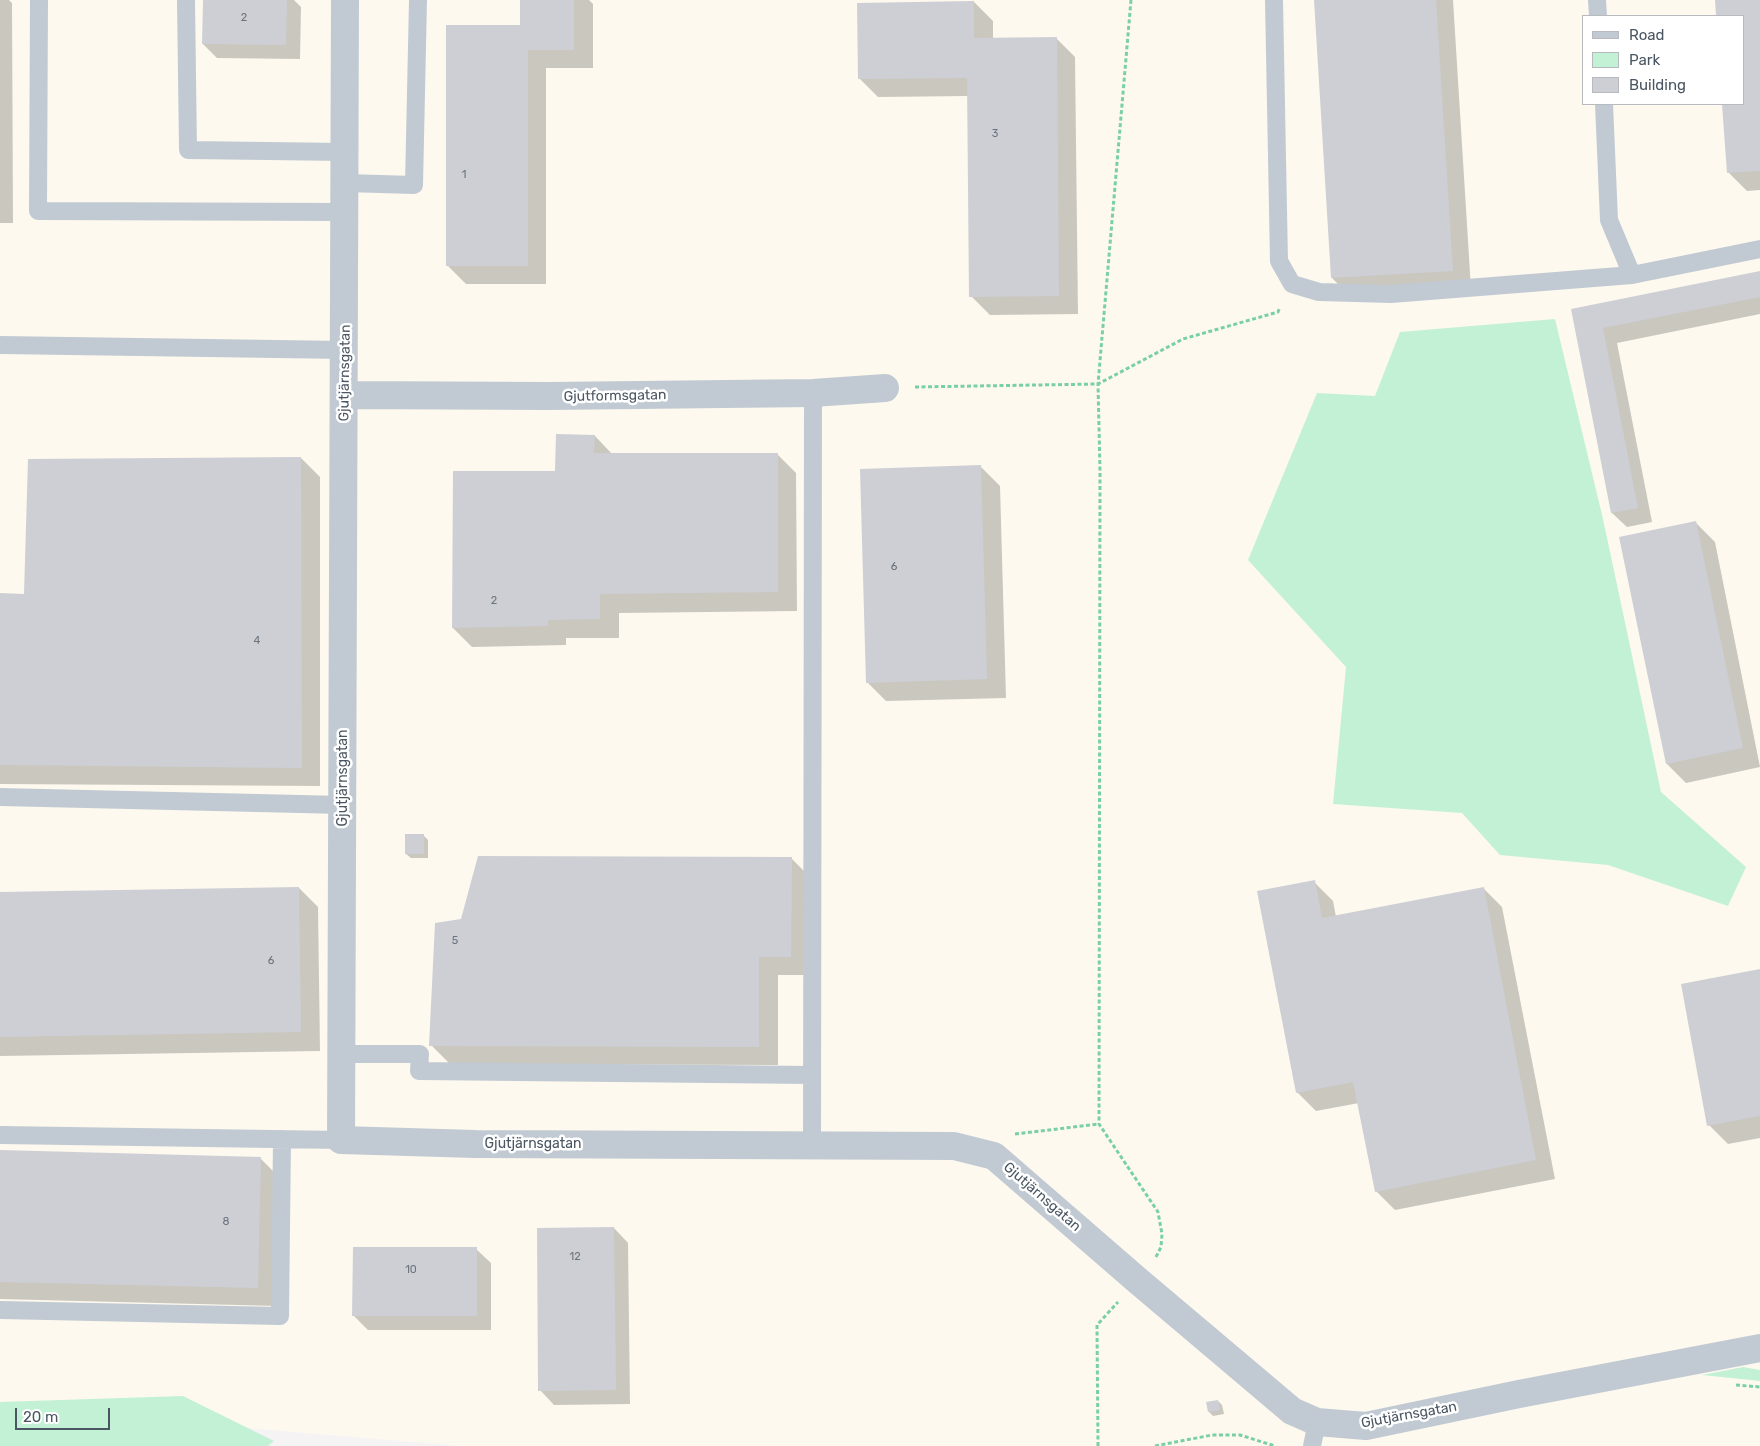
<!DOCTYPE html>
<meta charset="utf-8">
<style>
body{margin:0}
#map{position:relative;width:1760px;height:1446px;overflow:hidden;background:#f5f3f3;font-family:Rubik,sans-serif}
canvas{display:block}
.legend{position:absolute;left:1582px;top:15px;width:162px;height:90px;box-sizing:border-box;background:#fff;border:1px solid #b7bbc0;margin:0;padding:6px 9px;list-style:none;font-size:15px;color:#4a5661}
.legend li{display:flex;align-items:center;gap:10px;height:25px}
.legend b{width:25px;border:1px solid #b7bbc0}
.scale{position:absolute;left:15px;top:1408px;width:95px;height:22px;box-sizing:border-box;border:2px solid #4a5661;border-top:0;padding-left:6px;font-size:15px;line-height:18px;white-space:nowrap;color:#4a5661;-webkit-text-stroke:4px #fff;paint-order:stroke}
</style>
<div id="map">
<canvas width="1760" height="1446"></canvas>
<ul class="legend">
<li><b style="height:6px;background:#c1cad2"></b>Road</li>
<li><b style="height:14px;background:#c3f1d5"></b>Park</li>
<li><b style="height:14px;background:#cdcfd5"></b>Building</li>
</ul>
<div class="scale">20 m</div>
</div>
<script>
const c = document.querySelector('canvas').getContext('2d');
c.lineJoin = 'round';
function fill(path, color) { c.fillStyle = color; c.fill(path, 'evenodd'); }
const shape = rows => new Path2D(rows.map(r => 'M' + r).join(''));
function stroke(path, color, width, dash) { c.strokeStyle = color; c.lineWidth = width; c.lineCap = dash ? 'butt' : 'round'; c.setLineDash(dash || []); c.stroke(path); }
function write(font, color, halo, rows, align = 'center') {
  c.font = font + ' Rubik,sans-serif'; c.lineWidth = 5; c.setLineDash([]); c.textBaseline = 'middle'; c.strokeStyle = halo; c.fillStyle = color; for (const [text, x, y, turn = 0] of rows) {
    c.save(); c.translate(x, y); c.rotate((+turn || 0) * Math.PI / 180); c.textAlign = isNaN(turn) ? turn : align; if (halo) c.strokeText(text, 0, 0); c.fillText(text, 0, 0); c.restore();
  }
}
const commercial = shape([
 [0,0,1760,0,1760,1446,459,1446,0,1407],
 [1584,16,1744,16,1744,104,1584,104]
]);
const green = shape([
 [1555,319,1603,519,1661,792,1746,867,1728,906,1608,865,1500,855,1462,813,1333,804,1346,667,1248,560,1317,393,1375,396,1400,332],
 [1743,1367,1760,1370,1760,1381,1702,1375],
 [183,1396,274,1441,268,1446,0,1446,0,1402]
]);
const shadow = shape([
 [0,0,9,0,12,3,13,223,0,223],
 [204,0,294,0,301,7,300,59,217,58,203,44],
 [521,0,589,0,593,4,593,68,546,68,546,284,466,284,447,265,521,26],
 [1315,0,1453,0,1471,289,1351,297,1332,278],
 [1716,0,1760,0,1760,190,1747,191,1728,172,1724,104,1744,104,1744,16,1718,16],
 [974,2,993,21,993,39,1056,38,1075,57,1078,314,990,315,971,296,968,96,878,97,859,78],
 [1760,272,1760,314,1617,343,1652,522,1627,527,1612,513,1572,310],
 [595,436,613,455,777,454,796,473,797,611,619,613,619,638,566,638,566,645,472,647,453,628,556,472],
 [301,458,320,477,320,786,0,784,0,595,25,595],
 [981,467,1000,486,1006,698,886,701,867,682],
 [1696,523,1715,542,1760,767,1686,783,1667,764],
 [424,836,428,840,428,858,411,858,406,854],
 [791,858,810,877,810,975,778,975,778,1065,450,1064,431,1045],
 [1314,882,1333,901,1336,917,1483,888,1502,907,1555,1179,1395,1210,1376,1191,1359,1103,1316,1111,1297,1092],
 [299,888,318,907,320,1051,0,1056,0,893],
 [1760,970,1760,1138,1728,1144,1709,1125],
 [0,1152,260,1158,279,1177,277,1306,0,1299],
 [614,1228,628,1243,630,1404,554,1405,540,1390],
 [476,1249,491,1263,491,1330,368,1330,353,1315],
 [1218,1401,1222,1405,1224,1414,1213,1416,1209,1412]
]);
const building = shape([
 [203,0,287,0,286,45,202,44],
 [520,0,574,0,574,50,528,50,528,266,446,266,446,25,520,25],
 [1314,0,1436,0,1453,271,1331,278],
 [1715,0,1760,0,1760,171,1727,173,1722,104,1744,104,1744,16,1716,16],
 [974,1,974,38,1057,37,1059,296,969,297,967,78,858,79,857,3],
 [1760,271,1760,297,1603,328,1638,508,1611,513,1571,309],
 [556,434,595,435,594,453,778,453,778,592,600,594,600,619,548,620,548,626,452,628,453,471,555,471],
 [301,457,302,768,0,765,0,593,24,594,28,459],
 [981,465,987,679,866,683,860,469],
 [1696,521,1743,748,1666,764,1619,537],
 [405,834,424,834,424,854,405,854],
 [478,856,792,857,791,957,759,957,759,1047,429,1046,435,923,461,919],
 [1315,880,1322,918,1484,887,1536,1160,1375,1192,1353,1082,1296,1093,1257,891],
 [299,887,301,1032,0,1037,0,892],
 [1760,969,1760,1116,1707,1126,1681,984],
 [0,1150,261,1157,258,1288,0,1282],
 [614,1227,616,1390,538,1391,537,1228],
 [353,1247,477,1247,477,1316,352,1316],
 [1218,1400,1220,1410,1208,1412,1206,1402]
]);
const path = shape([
 [1131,0,1098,384,1100,471,1099,1124,1158,1212,1162,1234,1161,1247,1156,1257],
 [915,387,1098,384,1183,339,1278,312,1280,307],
 [1015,1134,1099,1124],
 [1736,1385,1760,1387],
 [1098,1446,1097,1325,1118,1302],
 [1155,1446,1212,1435,1240,1435,1275,1446]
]);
const lane = shape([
 [39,0,38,211,345,212],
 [186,0,188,150,345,152],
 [1274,0,1279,261,1292,284,1319,292,1391,294,1632,275,1760,249],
 [1597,0,1598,16],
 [1604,104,1609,220,1632,275],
 [345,183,414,185,418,0],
 [0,345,345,350],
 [0,797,343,805],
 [341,1054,420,1054,419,1071,811,1075],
 [0,1135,341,1140],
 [812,1146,813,393],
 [0,1310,280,1316,282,1139],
 [1312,1446,1317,1422]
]);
const street = shape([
 [345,0,341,1140,475,1144,954,1146,994,1156,1137,1280,1292,1411,1317,1422,1366,1426,1519,1394,1760,1348],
 [344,395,549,396,813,393,885,388]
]);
const numberNames = [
 ["2",244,18],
 ["3",995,134],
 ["1",464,175],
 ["6",894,567],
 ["2",494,601],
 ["4",257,641],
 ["5",455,941],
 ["6",271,961],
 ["8",226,1222],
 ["12",575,1257],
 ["10",411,1270]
];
const streetNames = [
 ["Gjutjärnsgatan",345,373,-89],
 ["Gjutformsgatan",615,396,-1],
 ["Gjutjärnsgatan",343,778,-90],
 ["Gjutjärnsgatan",533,1144],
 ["Gjutjärnsgatan",1042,1197,41],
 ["Gjutjärnsgatan",1409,1415,-10]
];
fill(commercial, '#fdf9ef');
fill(green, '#c3f1d5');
fill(shadow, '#0003');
fill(building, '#cdcfd5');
stroke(path, '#7ad0a6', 3, [4, 2.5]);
stroke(lane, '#c1cad2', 18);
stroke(street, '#c1cad2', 28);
write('11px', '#6b747e', null, numberNames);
write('14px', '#4a5661', '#fff', streetNames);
</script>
